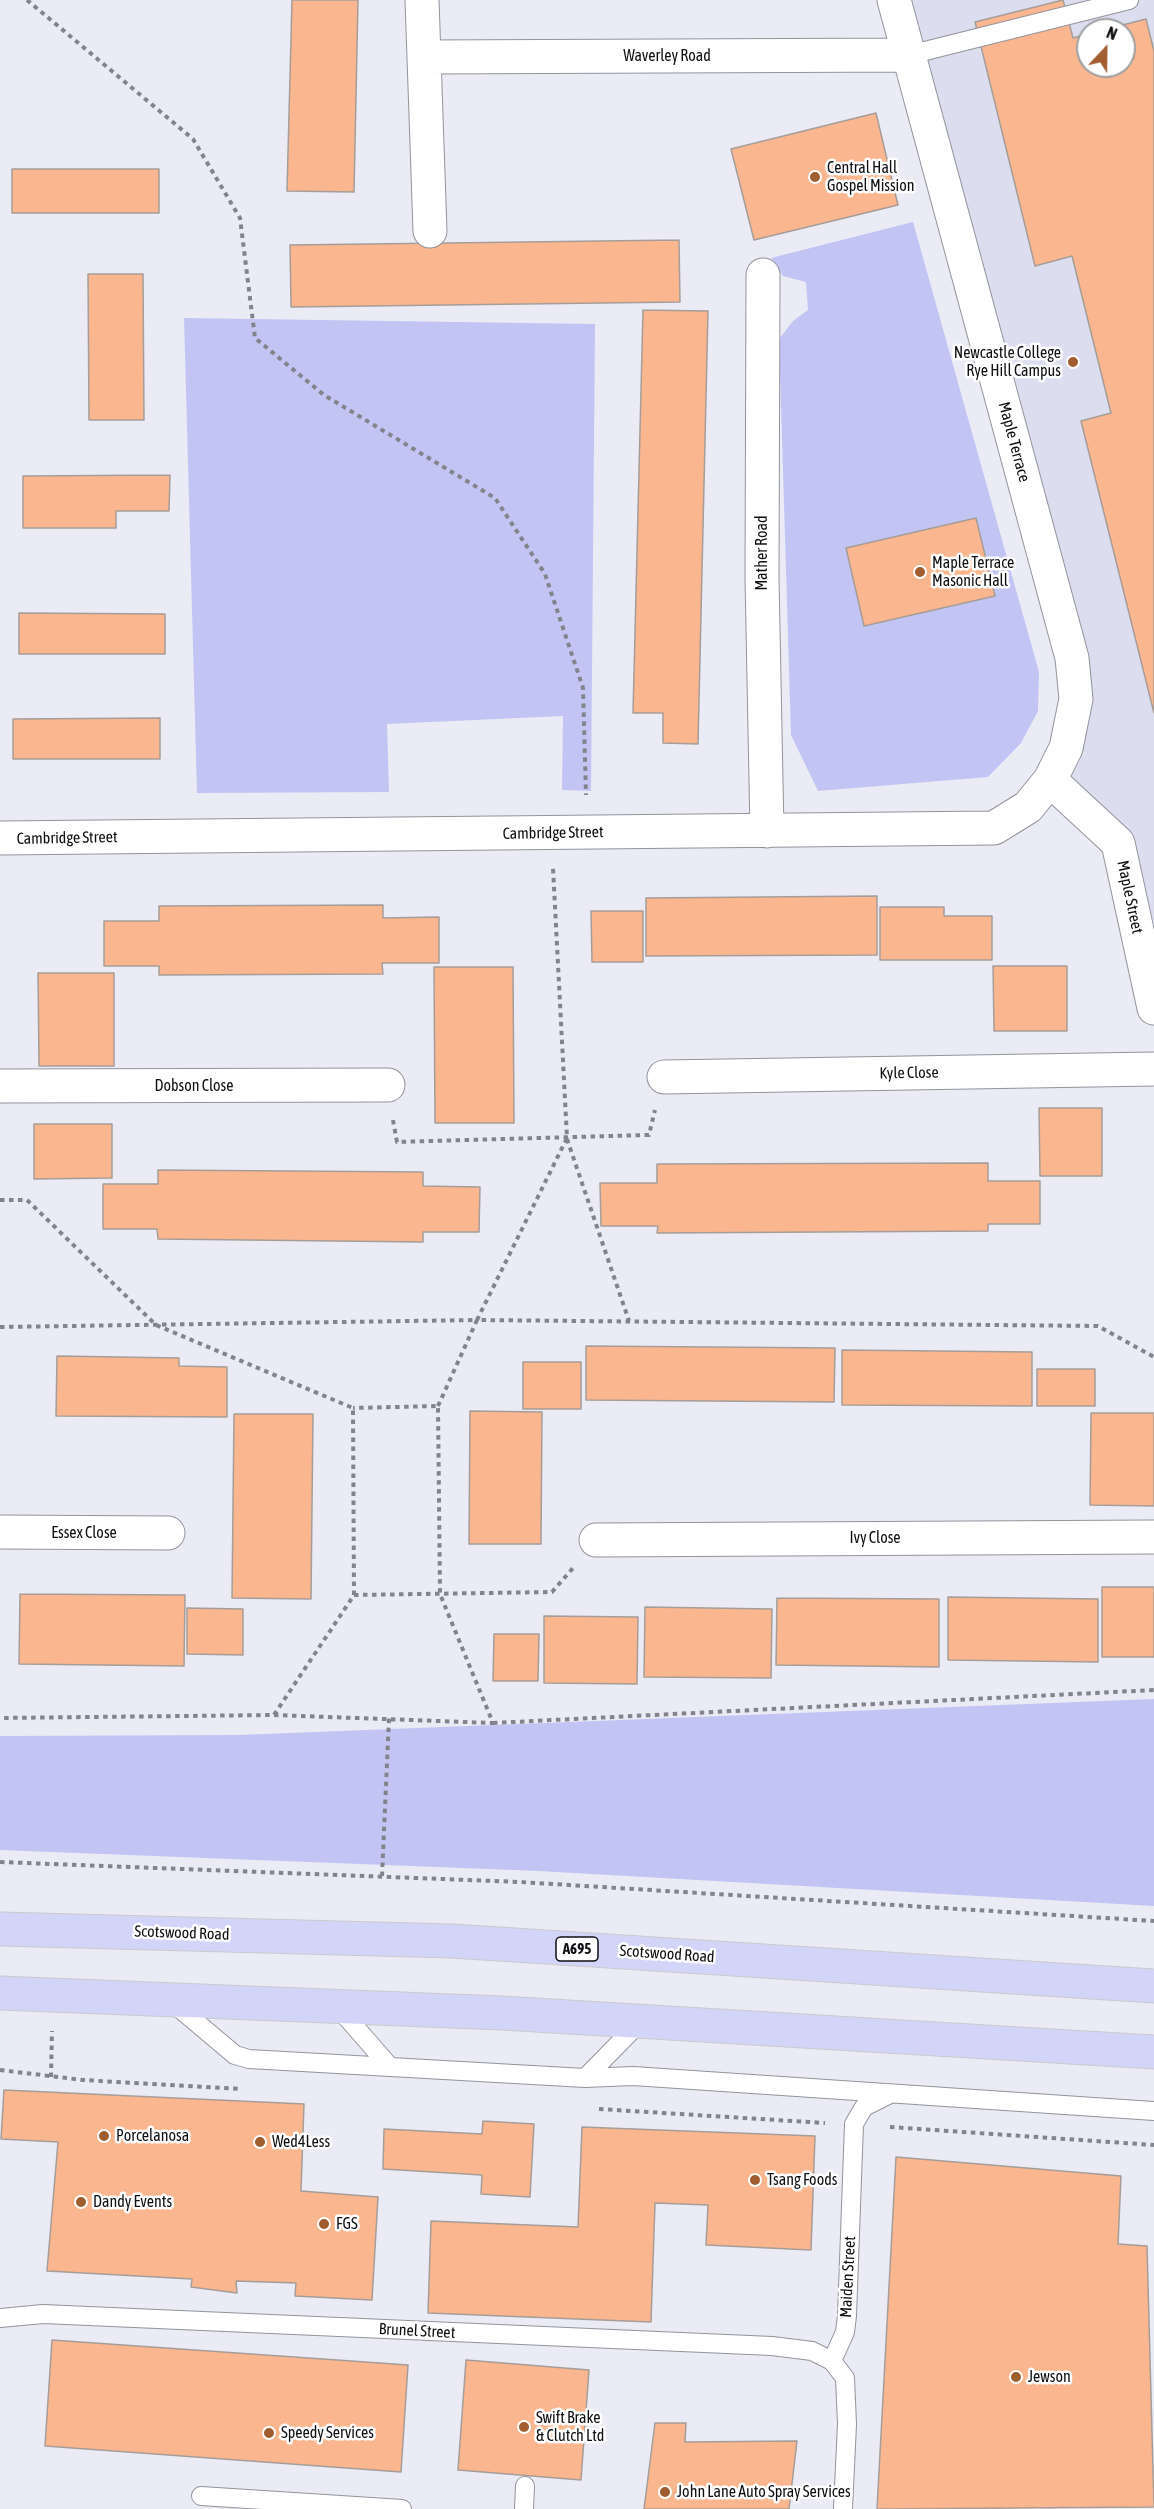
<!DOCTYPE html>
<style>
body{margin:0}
#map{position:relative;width:1154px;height:2509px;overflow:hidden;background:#eaebf5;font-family:"Asap Condensed",sans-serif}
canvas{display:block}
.north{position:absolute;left:1076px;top:18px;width:60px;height:60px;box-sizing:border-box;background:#fff;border:2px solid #9f9fa1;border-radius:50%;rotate:22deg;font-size:16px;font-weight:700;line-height:24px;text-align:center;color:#0f0f13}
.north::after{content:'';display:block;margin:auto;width:21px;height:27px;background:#a15c30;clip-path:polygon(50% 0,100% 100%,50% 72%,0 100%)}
</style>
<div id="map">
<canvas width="1154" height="2509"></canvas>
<div class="north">N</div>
</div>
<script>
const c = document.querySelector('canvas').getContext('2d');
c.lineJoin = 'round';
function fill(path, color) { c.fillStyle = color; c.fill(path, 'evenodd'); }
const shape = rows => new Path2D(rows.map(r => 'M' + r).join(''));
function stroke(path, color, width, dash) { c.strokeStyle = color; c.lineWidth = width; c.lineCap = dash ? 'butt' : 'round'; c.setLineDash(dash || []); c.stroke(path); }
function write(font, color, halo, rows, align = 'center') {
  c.font = font + ' "Asap Condensed",sans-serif'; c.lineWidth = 5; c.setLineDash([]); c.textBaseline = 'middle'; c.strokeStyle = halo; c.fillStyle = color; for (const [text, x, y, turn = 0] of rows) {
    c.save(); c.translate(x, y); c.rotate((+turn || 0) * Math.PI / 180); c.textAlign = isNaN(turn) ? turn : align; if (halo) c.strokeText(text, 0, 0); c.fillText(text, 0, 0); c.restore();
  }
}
const built = shape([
 [894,0,1154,0,1154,1008,1118,843,1050,780,1076,700],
 [1088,30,1124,30,1124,66,1088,66]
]);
const green = shape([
 [913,222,1039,672,1038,711,1021,743,988,777,818,791,791,735,779,339,793,321,808,310,806,282,783,276,771,258],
 [184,318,595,324,591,791,562,790,563,716,387,724,389,792,197,793],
 [1154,1699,1154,1906,539,1871,0,1850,0,1736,239,1735]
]);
const building = shape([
 [292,0,358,0,354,192,287,191,292,0],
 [1063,0,1073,38,1088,34,1088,66,1124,66,1124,30,1103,30,1146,19,1154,51,1154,713,1081,421,1111,413,1072,256,1035,266,975,22,1063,0],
 [876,113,898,205,754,240,731,149,876,113],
 [12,169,159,169,159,213,12,213,12,169],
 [679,240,680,302,291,307,290,245,679,240],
 [88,274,143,274,144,420,89,420,88,274],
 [643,310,708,311,698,744,663,743,663,713,633,713,643,310],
 [170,475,169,511,116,511,116,528,23,528,23,476,170,475],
 [976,518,995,596,864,626,846,548,976,518],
 [19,613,165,614,165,654,19,654,19,613],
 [160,718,160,759,13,759,13,719,160,718],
 [877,896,877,955,646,956,646,898,877,896],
 [383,905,383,918,439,917,439,963,382,963,383,974,159,975,159,966,104,966,104,921,159,921,159,906,383,905],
 [880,907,944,907,944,916,992,916,992,960,880,960,880,907],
 [591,911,643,911,643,962,592,962,591,911],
 [993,966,1067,966,1067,1031,994,1031,993,966],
 [434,967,513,967,514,1123,435,1123,434,967],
 [38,973,114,973,114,1066,39,1066,38,973],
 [1039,1108,1102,1108,1102,1176,1040,1176,1039,1108],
 [34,1124,112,1124,112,1178,34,1179,34,1124],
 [988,1163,988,1181,1040,1181,1040,1224,988,1224,988,1231,657,1233,658,1226,601,1226,600,1183,657,1183,657,1164,988,1163],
 [158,1170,423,1172,423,1186,480,1187,479,1232,423,1232,423,1242,158,1239,157,1229,103,1229,103,1184,158,1184,158,1170],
 [586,1346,835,1348,834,1402,586,1400,586,1346],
 [842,1350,1032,1352,1032,1406,842,1405,842,1350],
 [57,1356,179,1358,179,1366,227,1367,227,1417,56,1416,57,1356],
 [523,1362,581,1362,581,1409,523,1409,523,1362],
 [1037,1369,1095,1369,1095,1406,1037,1406,1037,1369],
 [470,1411,542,1412,541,1544,469,1544,470,1411],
 [1091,1413,1154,1413,1154,1506,1090,1505,1091,1413],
 [234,1414,313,1414,311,1599,232,1598,234,1414],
 [1102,1587,1154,1587,1154,1657,1102,1657,1102,1587],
 [20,1594,185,1595,184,1666,19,1664,20,1594],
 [948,1597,1098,1599,1098,1662,948,1660,948,1597],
 [777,1598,939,1599,939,1667,776,1665,777,1598],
 [645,1607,772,1609,771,1678,644,1677,645,1607],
 [187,1608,243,1609,243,1655,187,1654,187,1608],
 [544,1616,638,1617,637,1684,544,1683,544,1616],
 [494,1634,539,1634,538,1681,493,1681,494,1634],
 [4,2090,304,2104,301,2191,378,2197,372,2300,295,2296,296,2283,236,2281,237,2293,191,2287,192,2279,47,2271,58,2142,1,2139,4,2090],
 [483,2121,534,2124,530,2197,481,2194,482,2175,383,2169,384,2129,482,2134,483,2121],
 [582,2127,815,2136,811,2250,706,2245,708,2205,655,2203,651,2322,428,2313,431,2221,578,2227,582,2127],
 [896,2157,1121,2176,1118,2244,1147,2246,1154,2507,877,2509,896,2157],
 [52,2340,408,2365,401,2472,45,2446,52,2340],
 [466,2360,589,2370,581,2480,458,2470,466,2360],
 [655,2423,686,2423,685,2442,797,2441,789,2509,644,2509,655,2423]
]);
const path = shape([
 [27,0,193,139,240,218,255,338,324,395,495,498,545,574,583,688,586,795],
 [393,1120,397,1142,649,1135,655,1110],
 [567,1139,629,1321],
 [0,1200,27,1200,156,1325,353,1408,354,1595,274,1715,0,1718],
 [0,1327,477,1320,567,1138,553,868],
 [438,1406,477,1320,1098,1326,1154,1357],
 [354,1595,552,1592,573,1568],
 [274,1715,493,1723,440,1594,438,1406,353,1408],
 [493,1723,1154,1690],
 [0,1862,520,1882,1154,1921],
 [382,1876,389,1718],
 [0,2070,83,2080,241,2089],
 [51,2077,52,2031],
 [599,2109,825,2123],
 [890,2127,1154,2145]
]);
const lane = shape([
 [909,55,1129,0],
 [172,2002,235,2055,249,2059,585,2078,633,2076,1154,2111],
 [336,2005,390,2067],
 [585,2078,642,2020],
 [0,2318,43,2314,772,2346,812,2351,832,2361,845,2378,847,2424,843,2509],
 [832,2361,845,2332,847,2316,854,2124,864,2107,890,2094],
 [201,2496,402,2509],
 [524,2509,525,2486]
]);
const street = shape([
 [422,0,430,231],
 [424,57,909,55],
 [763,275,762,578,767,831],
 [1050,780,1118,843,1154,1008],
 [0,838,994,828,1028,807,1050,780,1066,748,1076,699,1072,658,894,0],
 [664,1077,1154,1069],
 [0,1086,388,1085],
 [0,1532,168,1533],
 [596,1540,1154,1537]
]);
const primary = shape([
 [0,1929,452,1941,1154,1986],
 [0,1993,502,2013,1154,2052]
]);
const markers = [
 [815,177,6,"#a15c30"],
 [1073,362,6,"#a15c30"],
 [920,572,6,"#a15c30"],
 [104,2136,6,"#a15c30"],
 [260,2142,6,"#a15c30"],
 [755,2180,6,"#a15c30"],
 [81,2202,6,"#a15c30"],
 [324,2224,6,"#a15c30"],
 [1016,2377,6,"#a15c30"],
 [524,2427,6,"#a15c30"],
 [269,2433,6,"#a15c30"],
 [665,2492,6,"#a15c30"]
];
const shields = [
 [577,1949,42]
];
const shieldNames = [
 ["A695",577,1949]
];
const streetNames = [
 ["Waverley Road",667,56],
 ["Maple Terrace",1014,442,75],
 ["Mather Road",762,553,-90],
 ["Cambridge Street",553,833,-1],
 ["Cambridge Street",67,838,-1],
 ["Maple Street",1130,897,78],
 ["Kyle Close",909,1073,-1],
 ["Dobson Close",194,1086],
 ["Essex Close",84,1533],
 ["Ivy Close",875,1538],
 ["Scotswood Road",182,1933,2],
 ["Scotswood Road",667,1954,4],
 ["Maiden Street",848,2277,-87],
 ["Brunel Street",417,2331,3]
];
const poiNames = [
 ["Central Hall",827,168],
 ["Gospel Mission",827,186],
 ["Newcastle College",1061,353,"right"],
 ["Rye Hill Campus",1061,371,"right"],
 ["Maple Terrace",932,563],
 ["Masonic Hall",932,581],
 ["Porcelanosa",116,2136],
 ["Wed4Less",272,2142],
 ["Tsang Foods",767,2180],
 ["Dandy Events",93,2202],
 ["FGS",336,2224],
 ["Jewson",1028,2377],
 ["Swift Brake",536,2418],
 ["& Clutch Ltd",536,2436],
 ["Speedy Services",281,2433],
 ["John Lane Auto Spray Services",677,2492]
];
fill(built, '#dcdeef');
fill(green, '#c2c5f3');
fill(building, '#fab68f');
stroke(building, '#a69d98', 1.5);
stroke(lane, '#93939c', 20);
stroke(street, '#93939c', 35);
stroke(primary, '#cacacb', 35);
stroke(path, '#83848b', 4, [4.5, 4.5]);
stroke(lane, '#fff', 18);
stroke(street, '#fff', 33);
stroke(primary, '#d3d5f8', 33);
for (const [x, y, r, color] of markers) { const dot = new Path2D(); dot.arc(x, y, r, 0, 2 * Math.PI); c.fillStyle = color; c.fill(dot); stroke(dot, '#fff', 2); }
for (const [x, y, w] of shields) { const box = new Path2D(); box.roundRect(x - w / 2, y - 12, w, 24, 4.5); c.fillStyle = '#fff'; c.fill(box); stroke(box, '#0f0f13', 1.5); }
write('bold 15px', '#0f0f13', null, shieldNames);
write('16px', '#0f0f13', '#fff', streetNames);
write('16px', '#0f0f13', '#fff', poiNames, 'left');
</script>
